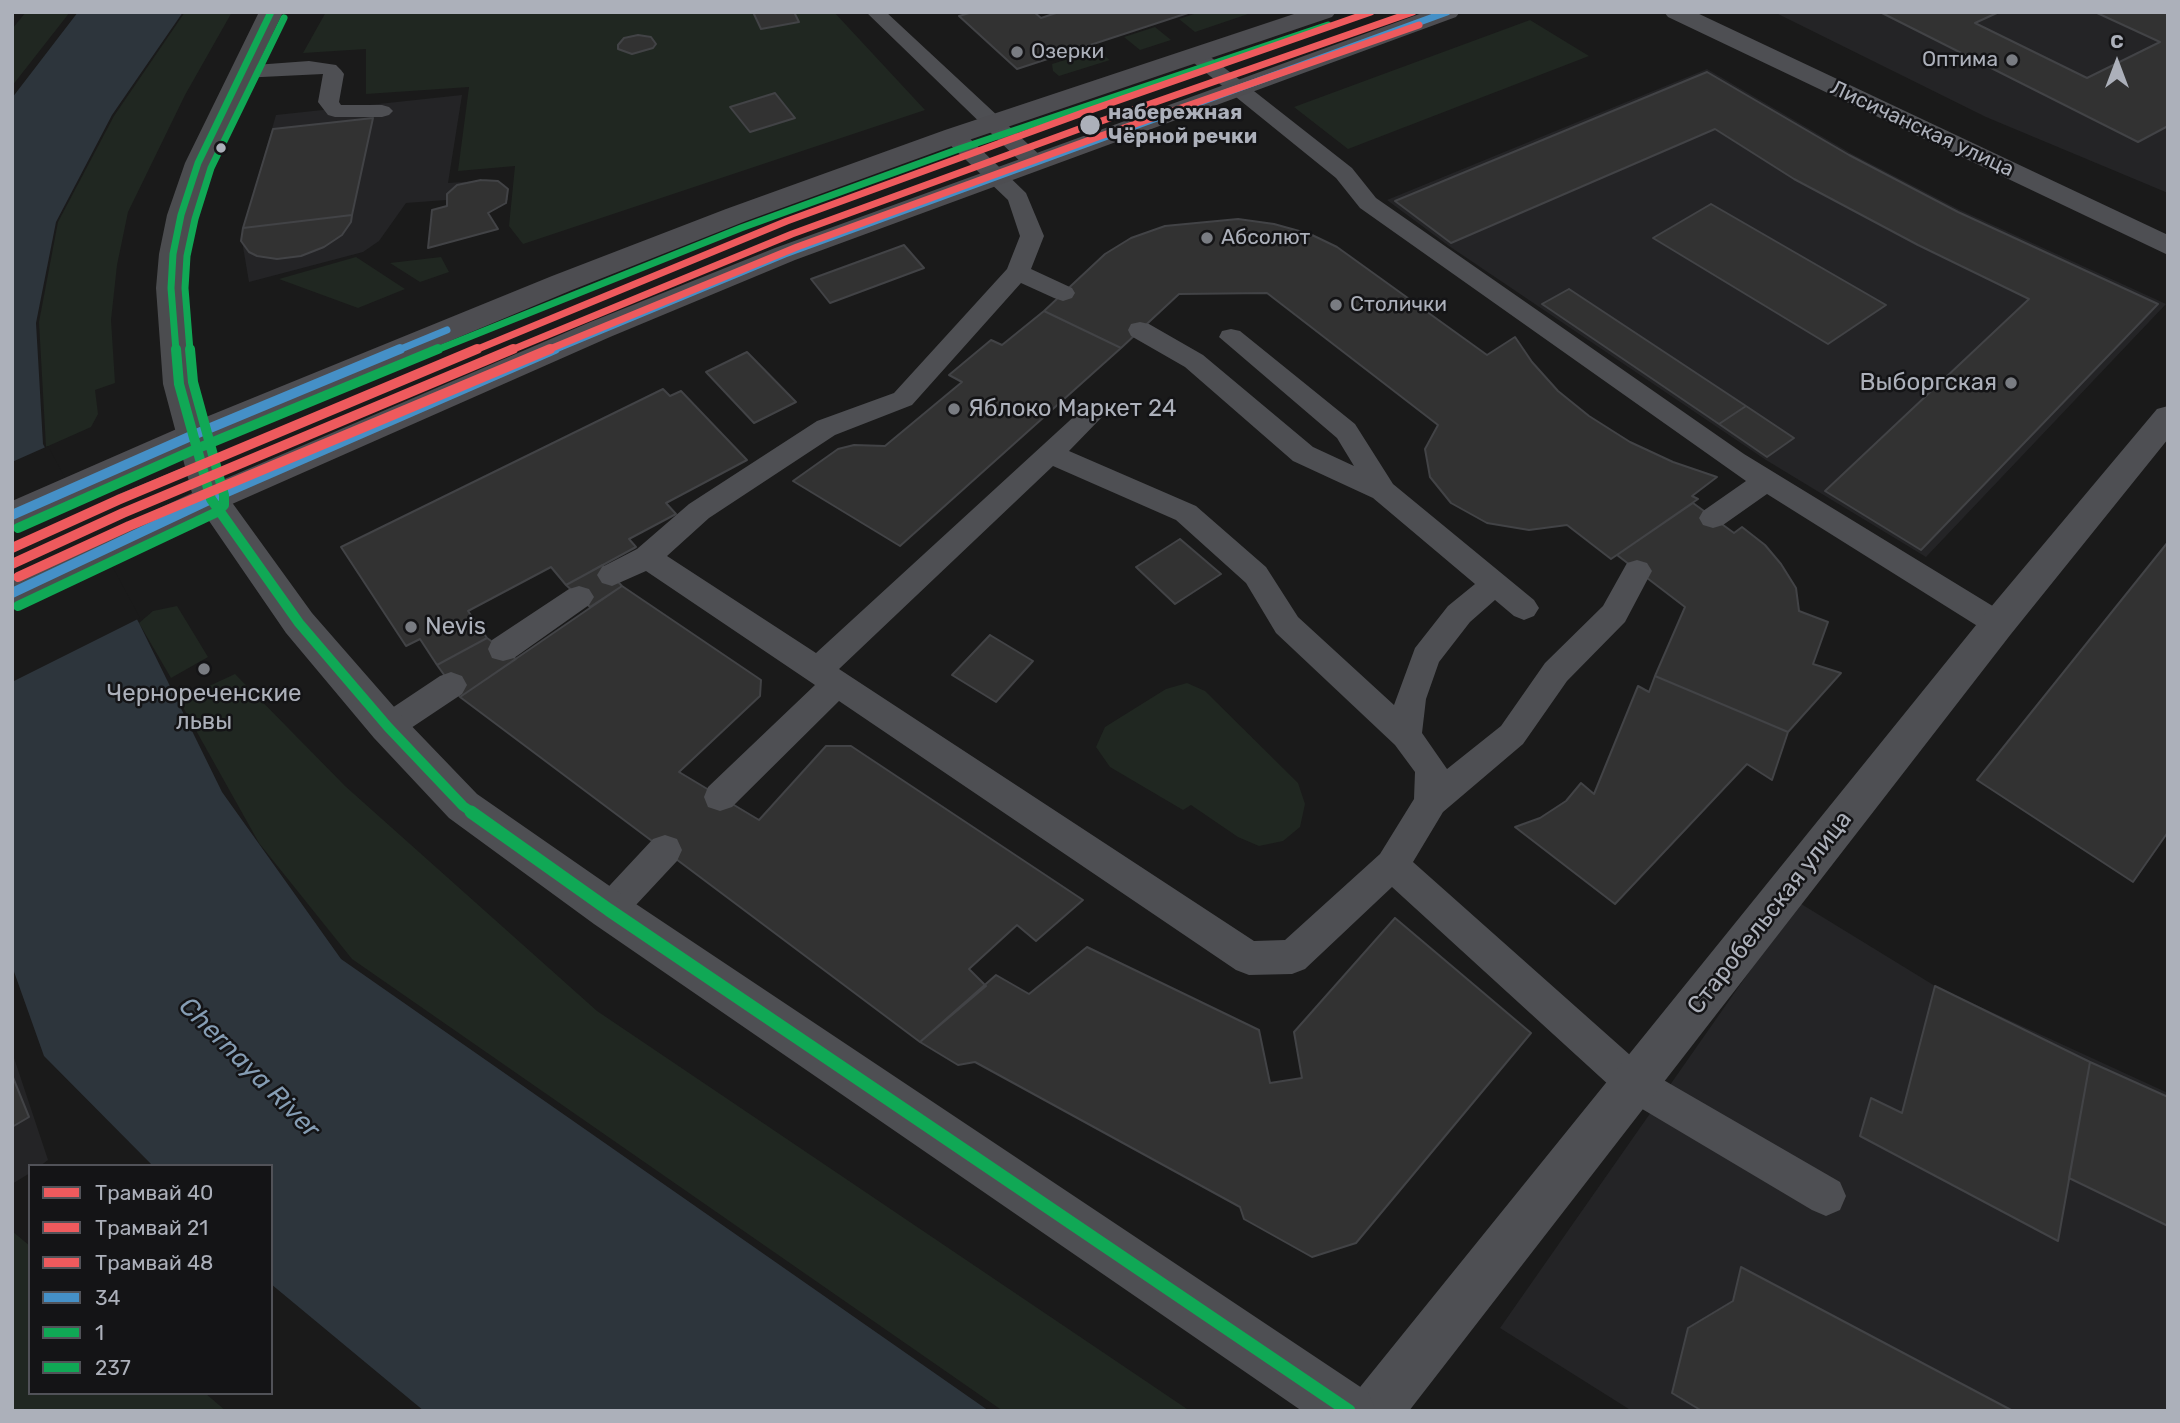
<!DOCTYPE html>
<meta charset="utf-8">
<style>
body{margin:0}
#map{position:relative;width:2180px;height:1423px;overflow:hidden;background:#1a1a1a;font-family:Rubik,sans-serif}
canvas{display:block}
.frame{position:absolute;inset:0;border:14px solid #acb0ba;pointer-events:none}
.legend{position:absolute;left:28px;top:1164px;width:245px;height:231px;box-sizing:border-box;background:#141416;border:2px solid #515258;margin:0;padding:9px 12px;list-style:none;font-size:21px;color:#acb0ba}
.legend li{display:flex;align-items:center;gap:14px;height:35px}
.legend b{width:35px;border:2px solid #515258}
.north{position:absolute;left:2082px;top:28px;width:70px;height:70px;-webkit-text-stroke:5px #141416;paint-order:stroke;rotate:0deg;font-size:19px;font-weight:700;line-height:28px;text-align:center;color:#acb0ba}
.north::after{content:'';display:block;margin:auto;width:24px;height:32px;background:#acb0ba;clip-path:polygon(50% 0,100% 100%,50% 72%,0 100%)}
</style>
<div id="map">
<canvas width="2180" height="1423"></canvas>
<div class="frame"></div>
<ul class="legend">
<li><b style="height:9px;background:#ee5a5d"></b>Трамвай 40</li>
<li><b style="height:9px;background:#ee5a5d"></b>Трамвай 21</li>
<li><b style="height:9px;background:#ee5a5d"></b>Трамвай 48</li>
<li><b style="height:9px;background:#4590c7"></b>34</li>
<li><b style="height:9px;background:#10a855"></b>1</li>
<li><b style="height:9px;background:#10a855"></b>237</li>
</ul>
<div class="north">С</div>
</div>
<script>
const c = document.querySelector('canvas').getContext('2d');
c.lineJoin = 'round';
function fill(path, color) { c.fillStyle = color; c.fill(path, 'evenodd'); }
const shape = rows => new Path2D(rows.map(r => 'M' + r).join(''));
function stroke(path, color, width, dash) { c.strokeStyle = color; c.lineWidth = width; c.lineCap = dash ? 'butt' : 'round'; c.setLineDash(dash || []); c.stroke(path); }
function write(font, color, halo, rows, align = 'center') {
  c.font = font + ' Rubik,sans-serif'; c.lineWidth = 5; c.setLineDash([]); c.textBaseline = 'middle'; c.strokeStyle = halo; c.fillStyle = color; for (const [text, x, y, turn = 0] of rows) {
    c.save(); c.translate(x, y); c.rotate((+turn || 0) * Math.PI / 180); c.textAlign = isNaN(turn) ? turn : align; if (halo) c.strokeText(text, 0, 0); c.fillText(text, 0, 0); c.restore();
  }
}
const built = shape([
 [1774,12,2168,12,2168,193,1986,117],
 [1707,69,1852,154,1958,209,2166,304,1926,557,1766,460,1449,246,1387,200],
 [462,95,448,183,491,180,504,184,508,189,508,200,488,213,498,229,428,248,432,210,447,206,446,200,406,203,379,241,363,252,249,282,241,235,276,115],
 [1798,902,1935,986,2168,1093,2168,1411,1632,1411,1500,1328],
 [12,1052,48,1160,40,1166,30,1166,30,1173,12,1184]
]);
const green = shape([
 [26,12,70,12,12,86,12,29],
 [185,12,232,12,185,95,128,212,117,265,111,320,115,383,95,390,98,414,91,427,46,447,39,322,58,222,114,116],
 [326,12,834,12,925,110,523,244,509,226,515,166,458,171,469,87,366,94,366,49,303,53],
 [1200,12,1254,12,1195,32,1179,19],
 [1530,20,1589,56,1348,149,1294,107],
 [1155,27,1171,40,1140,50,1124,37],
 [1097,50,1110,60,1059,76,1053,71,1052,64],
 [356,257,405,289,358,308,279,279],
 [441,257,449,272,420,282,390,263],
 [177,606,208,657,171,678,139,623,153,611],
 [235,674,345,786,597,1011,1190,1411,1003,1411,352,959,259,843,179,700],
 [1187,683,1205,691,1298,783,1305,804,1300,827,1283,841,1259,846,1238,837,1191,805,1183,810,1110,767,1096,747,1105,727,1166,689],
 [12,1231,30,1246,30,1393,205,1393,226,1411,12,1411]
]);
const water = shape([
 [78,12,183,12,112,115,56,222,36,323,43,444,139,623,222,792,341,959,989,1411,424,1411,271,1284,271,1166,153,1166,44,1056,12,966,12,98]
]);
const pier = shape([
 [48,446,140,618,12,682,12,462]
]);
const building = shape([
 [753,12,794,12,799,22,761,29,753,12],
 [973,12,1034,12,1041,18,1059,12,1191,12,1017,69,959,16,973,12],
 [1880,12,1999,12,1975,23,2087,78,2160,42,2095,12,2168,12,2168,126,2138,142,1880,12],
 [638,35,651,37,656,44,653,48,632,54,618,49,618,45,624,38,638,35],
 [1707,72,1849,155,1958,212,2158,304,1921,550,1825,491,2029,299,1918,245,1794,179,1715,129,1451,243,1395,201,1707,72],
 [775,93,795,118,750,132,730,107,775,93],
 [373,118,352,215,243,228,273,129,373,118],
 [481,180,498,181,508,189,506,203,488,213,498,229,428,248,432,210,447,206,447,194,457,185,481,180],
 [1711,204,1886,305,1828,344,1653,238,1711,204],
 [352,215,351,222,342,235,324,247,301,256,277,259,257,256,249,252,241,241,243,228,352,215],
 [1238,219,1274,224,1310,234,1337,247,1487,355,1515,337,1532,362,1558,391,1589,416,1630,442,1673,462,1717,477,1692,496,1698,499,1611,559,1567,525,1529,530,1487,523,1451,503,1430,477,1425,449,1438,425,1267,293,1179,294,1121,348,1044,311,1105,254,1131,238,1165,226,1238,219],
 [904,245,924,268,830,303,811,279,904,245],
 [1569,289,1746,406,1719,424,1542,304,1569,289],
 [1044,311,1121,348,900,546,793,481,838,449,854,445,885,446,962,382,949,375,991,340,1002,345,1044,311],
 [747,352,796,402,754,423,706,372,747,352],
 [663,389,670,396,681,391,747,460,666,503,676,514,629,539,636,547,566,585,551,567,468,611,487,638,437,665,420,639,406,646,341,547,663,389],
 [1746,406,1794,438,1767,457,1719,424,1746,406],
 [1693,503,1734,533,1742,527,1765,545,1781,564,1796,588,1799,611,1828,622,1813,664,1841,673,1788,732,1655,676,1685,607,1617,555,1693,503],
 [1180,539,1221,574,1175,604,1136,567,1180,539],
 [2168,542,2168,832,2133,882,1977,780,2168,542],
 [602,565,622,586,590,607,566,585,602,565],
 [622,586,761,680,760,696,679,772,759,820,826,746,851,746,1083,900,1036,941,1017,925,969,969,986,986,920,1042,460,697,622,586],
 [990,635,1033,661,996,702,952,675,990,635],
 [487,638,516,659,460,697,437,665,487,638],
 [1655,676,1788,732,1772,780,1747,764,1615,904,1515,827,1540,818,1566,801,1581,783,1594,794,1638,686,1649,692,1655,676],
 [1395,918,1531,1033,1356,1243,1312,1257,1244,1219,1240,1207,975,1062,958,1065,920,1042,996,975,1029,994,1087,947,1259,1030,1270,1083,1302,1078,1294,1032,1395,918],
 [1935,986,2090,1062,2058,1241,1860,1136,1871,1098,1902,1113,1935,986],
 [2090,1062,2168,1097,2168,1226,2069,1178,2090,1062],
 [12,1075,29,1117,12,1127,12,1075],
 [1741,1267,2013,1411,1702,1411,1672,1393,1688,1328,1733,1301,1741,1267]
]);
const service = shape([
 [866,12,886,12,1042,157,1045,162,1042,167,1026,167,866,12],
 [1196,49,1203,51,1352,168,1376,198,1744,454,2009,616,2013,624,2009,632,1998,636,1987,632,1767,494,1723,525,1713,528,1703,525,1699,518,1703,511,1746,481,1360,208,1336,178,1189,59,1186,55,1189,51,1196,49],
 [309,61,336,65,341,70,344,74,339,102,341,105,382,105,389,107,393,111,389,115,382,117,335,117,328,115,318,102,323,74,241,78,234,76,231,72,234,68,241,66,309,61],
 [954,130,962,131,1026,193,1044,236,1031,269,1072,288,1075,293,1072,298,1063,301,1054,298,1021,283,912,405,835,435,709,518,667,556,816,653,1080,411,1089,408,1098,411,1102,417,1069,451,1196,506,1266,567,1298,617,1394,705,1415,648,1448,606,1475,584,1373,498,1293,461,1185,367,1131,336,1128,330,1131,324,1140,322,1149,324,1203,355,1313,447,1354,466,1337,438,1219,337,1222,331,1231,329,1240,331,1355,424,1393,484,1534,600,1539,608,1534,616,1524,620,1514,616,1495,600,1470,622,1439,662,1426,699,1422,733,1447,769,1501,726,1545,663,1603,606,1627,563,1637,560,1647,563,1652,571,1625,622,1567,681,1523,744,1443,812,1413,862,1648,1071,1840,1182,1846,1196,1840,1210,1826,1216,1812,1210,1622,1097,1392,887,1305,969,1292,974,1249,975,1236,970,839,701,732,807,720,811,708,807,704,797,708,787,815,685,646,571,612,586,602,583,597,575,602,567,637,549,689,504,817,421,894,393,1007,269,1020,236,1008,200,946,141,943,136,946,131,954,130],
 [1053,466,1176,520,1246,583,1276,633,1395,745,1415,772,1414,799,1380,854,1285,940,1254,941,839,669,1053,466],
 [579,586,589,589,594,597,589,605,514,658,503,661,492,658,488,649,492,640,569,589,579,586],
 [451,672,462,676,467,685,462,694,399,736,388,740,377,736,372,727,377,718,440,676,451,672],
 [665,835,677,839,682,850,677,861,621,921,609,926,597,921,592,910,597,899,653,839,665,835]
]);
const minor = shape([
 [1664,12,1695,12,2168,235,2168,255,1668,17,1664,12],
 [2168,406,2168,439,2011,634,1409,1411,1348,1411,1356,1392,1985,614,2157,409,2168,406]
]);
const tertiary = shape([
 [211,487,223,490,312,613,402,716,477,794,624,896,1368,1392,1376,1411,1302,1411,594,924,449,818,374,738,286,633,194,499,199,490,211,487]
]);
const secondary = shape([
 [1300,12,1336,12,1332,17,963,142,746,221,572,290,203,444,12,528,12,501,179,428,552,276,726,209,945,130,1300,12],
 [1425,12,1460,12,1456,17,795,260,610,337,223,508,211,511,199,508,194,499,199,490,588,323,775,248,1425,12]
]);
const primary = shape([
 [259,12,283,12,211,163,195,215,187,254,186,288,195,384,228,499,223,508,12,607,12,577,192,493,163,384,156,288,159,254,167,215,185,163,259,12]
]);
const tram = shape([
 [117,496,314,415]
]);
const bus1Far1 = shape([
 [396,351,447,330],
 [551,351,785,254,1447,12]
]);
const bus1 = shape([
 [12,515,191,436,400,349],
 [12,593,211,499,555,349]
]);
const bus2Far1 = shape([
 [190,351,185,288,187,256,195,219,211,168,284,18],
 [434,351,741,228,959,149,1328,25]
]);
const bus2 = shape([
 [18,528,196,449,438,349],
 [18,606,217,512,224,505,224,495,193,382,190,349]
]);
const bus3Far2 = shape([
 [176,351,171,288,173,254,181,215,198,163,271,12]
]);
const bus3Far1 = shape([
 [176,349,179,384,211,499,299,623,388,727,463,806,473,813]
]);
const bus3 = shape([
 [471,812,609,910,1349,1411]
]);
const tram1Far1 = shape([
 [509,351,792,234,1090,125,1413,12]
]);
const tram1 = shape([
 [12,564,123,513,513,349]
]);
const tram2Far1 = shape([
 [545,351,797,247,1095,138,1419,25]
]);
const tram2 = shape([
 [18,577,129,526,550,349]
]);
const tram3Far1 = shape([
 [473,351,787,221,1085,112,1371,12]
]);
const tram3 = shape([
 [12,548,118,500,477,349]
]);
const markers = [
 [1017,52,7,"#797c82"],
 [2012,60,7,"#797c82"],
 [1090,125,11,"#acb0ba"],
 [221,148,6,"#acb0ba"],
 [1207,238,7,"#797c82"],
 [1336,305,7,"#797c82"],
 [2011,383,7,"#797c82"],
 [954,409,7,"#797c82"],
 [411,627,7,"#797c82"],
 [204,669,7,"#797c82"]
];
const farPoinames = [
 ["Озерки",1031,52],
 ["Оптима",1998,60,"right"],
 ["Абсолют",1221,238],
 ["Столички",1350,305]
];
const farStopnames = [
 ["набережная",1108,113],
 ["Чёрной речки",1108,137]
];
const farStreetnames = [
 ["Лисичанская улица",1922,129,25]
];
const poiNames = [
 ["Выборгская",1997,383,"right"],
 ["Яблоко Маркет 24",968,409],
 ["Nevis",425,627],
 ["Чернореченские",204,694,"center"],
 ["львы",204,722,"center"]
];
const streetNames = [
 ["Старобельская улица",1770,913,-52]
];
const waterNames = [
 ["Chernaya River",249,1068,45]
];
fill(built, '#242426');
fill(green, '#202721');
fill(water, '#2d353c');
fill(pier, '#1a1a1a');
fill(building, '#323232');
stroke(building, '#424346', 2);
fill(service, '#4e4f53');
fill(minor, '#4e4f53');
fill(tertiary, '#4e4f53');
fill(secondary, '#4d4d51');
fill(primary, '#4b4c4f');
stroke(tram, '#4e4f51', 2);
stroke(bus1Far1, '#4590c7', 7);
stroke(bus1, '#4590c7', 10);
stroke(bus2Far1, '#10a855', 7);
stroke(bus2, '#10a855', 10);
stroke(bus3Far2, '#10a855', 7);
stroke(bus3Far1, '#10a855', 10);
stroke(bus3, '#10a855', 13);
stroke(tram1Far1, '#ee5a5d', 7);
stroke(tram1, '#ee5a5d', 10);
stroke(tram2Far1, '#ee5a5d', 7);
stroke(tram2, '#ee5a5d', 10);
stroke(tram3Far1, '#ee5a5d', 7);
stroke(tram3, '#ee5a5d', 10);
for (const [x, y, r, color] of markers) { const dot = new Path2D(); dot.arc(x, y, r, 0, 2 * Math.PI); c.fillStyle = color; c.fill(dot); stroke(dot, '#141416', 2.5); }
write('21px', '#acb0ba', '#141416', farPoinames, 'left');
write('bold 21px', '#acb0ba', '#141416', farStopnames, 'left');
write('21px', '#acb0ba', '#141416', farStreetnames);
write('24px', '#acb0ba', '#141416', poiNames, 'left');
write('24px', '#acb0ba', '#141416', streetNames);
write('italic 26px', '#859db4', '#141416', waterNames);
</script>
